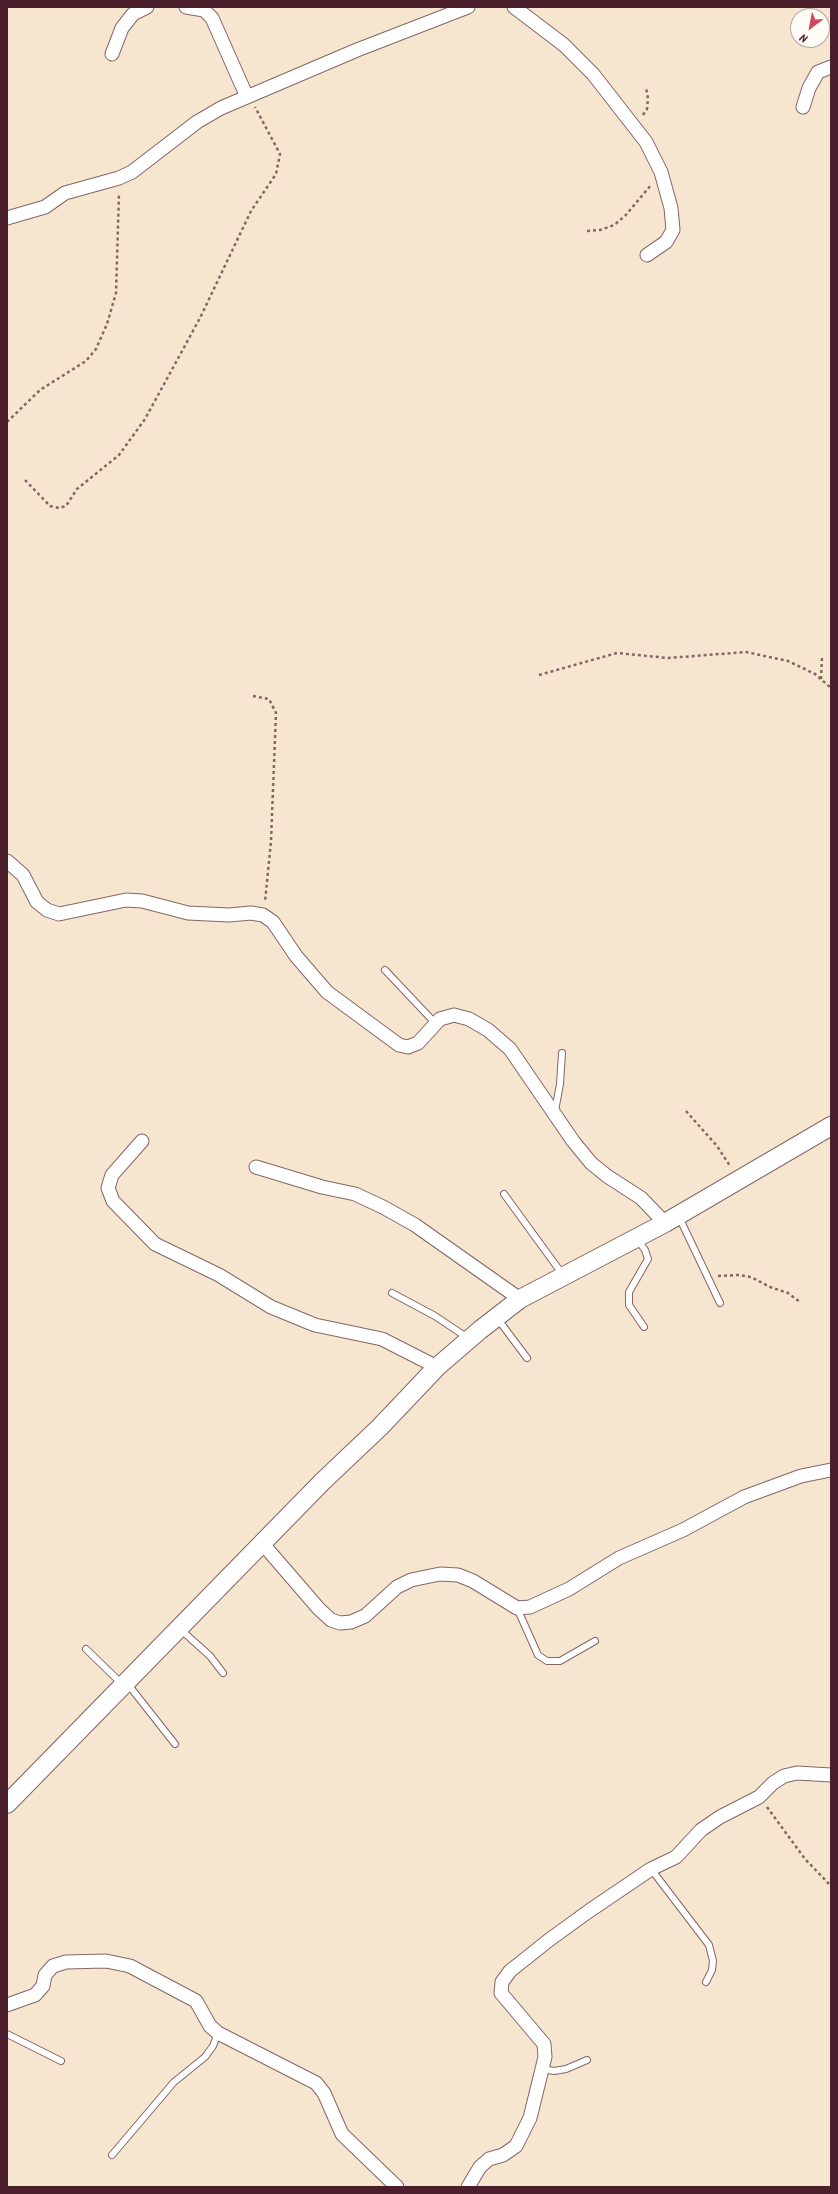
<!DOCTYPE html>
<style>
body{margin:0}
#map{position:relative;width:838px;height:2194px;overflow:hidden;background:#f6e6d0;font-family:Kalam,sans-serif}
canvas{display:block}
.frame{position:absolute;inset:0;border:8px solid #4a1f2b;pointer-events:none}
.north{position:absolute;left:790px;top:8px;width:40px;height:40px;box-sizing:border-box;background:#fdfcf7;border:1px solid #b5a4a5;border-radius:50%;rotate:212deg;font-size:11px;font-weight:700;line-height:16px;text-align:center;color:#4a1f2b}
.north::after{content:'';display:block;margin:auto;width:14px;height:18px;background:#d1495b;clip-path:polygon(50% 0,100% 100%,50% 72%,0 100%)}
</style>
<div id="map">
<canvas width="838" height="2194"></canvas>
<div class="frame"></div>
<div class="north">N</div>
</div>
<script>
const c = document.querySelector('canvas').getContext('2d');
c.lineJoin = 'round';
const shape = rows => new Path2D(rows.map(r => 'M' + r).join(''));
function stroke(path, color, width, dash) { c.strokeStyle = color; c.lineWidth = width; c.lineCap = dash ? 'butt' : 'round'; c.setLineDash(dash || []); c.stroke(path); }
const path = shape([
 [643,115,647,109,648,99,646,87],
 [587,231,600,230,614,225,625,216,651,185],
 [7,422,40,390,86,361,96,349,107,324,116,293,119,193],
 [25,480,50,506,59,508,66,506,77,489,119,455,145,419,200,318,251,211,276,174,280,154,255,107],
 [539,675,617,653,668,658,746,652,788,661,815,674,831,688],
 [821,679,822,657],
 [253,696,269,699,276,713,271,841,265,902],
 [686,1111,717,1146,730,1166],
 [718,1276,738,1275,751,1277,770,1287,788,1293,800,1302],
 [767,1807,805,1859,831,1886]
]);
const lane = shape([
 [385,970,436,1024],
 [555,1111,560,1084,562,1053],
 [504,1194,563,1275],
 [679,1217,720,1303],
 [637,1239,645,1250,648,1259,629,1292,629,1305,644,1327],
 [392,1293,435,1316,468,1338],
 [497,1318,527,1358],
 [517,1608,538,1655,547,1661,560,1661,595,1641],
 [180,1629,210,1656,223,1673],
 [86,1649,122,1684],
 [127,1683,175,1744],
 [651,1869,709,1945,713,1961,712,1970,706,1982],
 [7,2034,61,2061],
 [542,2069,554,2071,566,2069,587,2060],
 [112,2155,174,2082,205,2057,213,2046,218,2033]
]);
const street = shape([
 [186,7,204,10,212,18,247,97],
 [514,7,564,45,593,74,646,142,661,172,671,208,673,230,666,242,647,255],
 [112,54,122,28,133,14,147,7],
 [803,107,809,88,818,72,831,67],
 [7,218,45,207,65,193,119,178,132,172,197,122,221,108,357,50,468,7],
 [7,861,23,875,37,902,47,910,59,914,126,900,142,901,188,913,229,915,251,913,263,915,273,922,296,956,327,992,399,1045,408,1047,418,1043,440,1019,454,1015,469,1019,488,1030,510,1049,573,1141,591,1163,607,1176,641,1198,665,1223],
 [142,1141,112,1175,108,1188,113,1201,155,1244,219,1275,271,1307,315,1325,382,1339,437,1367],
 [256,1167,322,1187,355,1194,383,1207,415,1225,520,1299],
 [262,1543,319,1609,331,1620,340,1623,351,1622,365,1616,397,1587,411,1580,440,1574,458,1575,473,1581,517,1608,530,1607,569,1589,619,1558,683,1530,744,1497,801,1476,831,1470],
 [7,2005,35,1995,43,1986,45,1975,53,1966,66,1962,106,1961,130,1966,196,2001,210,2026,218,2033,316,2083,324,2093,342,2134,397,2187],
 [468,2187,480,2167,489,2159,503,2155,516,2146,530,2118,545,2057,544,2044,501,1993,502,1982,510,1971,549,1940,589,1911,651,1869,676,1857,701,1830,720,1817,759,1797,773,1783,784,1776,797,1773,831,1775]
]);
const secondary = shape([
 [7,1804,323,1481,380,1427,437,1367,480,1330,520,1299,665,1223,831,1126]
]);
stroke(lane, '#866565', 8);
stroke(street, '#866565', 15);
stroke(secondary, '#866565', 20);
stroke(path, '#866565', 2.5, [3, 3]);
stroke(lane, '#fff', 6);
stroke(street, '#fff', 13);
stroke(secondary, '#fff', 18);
</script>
